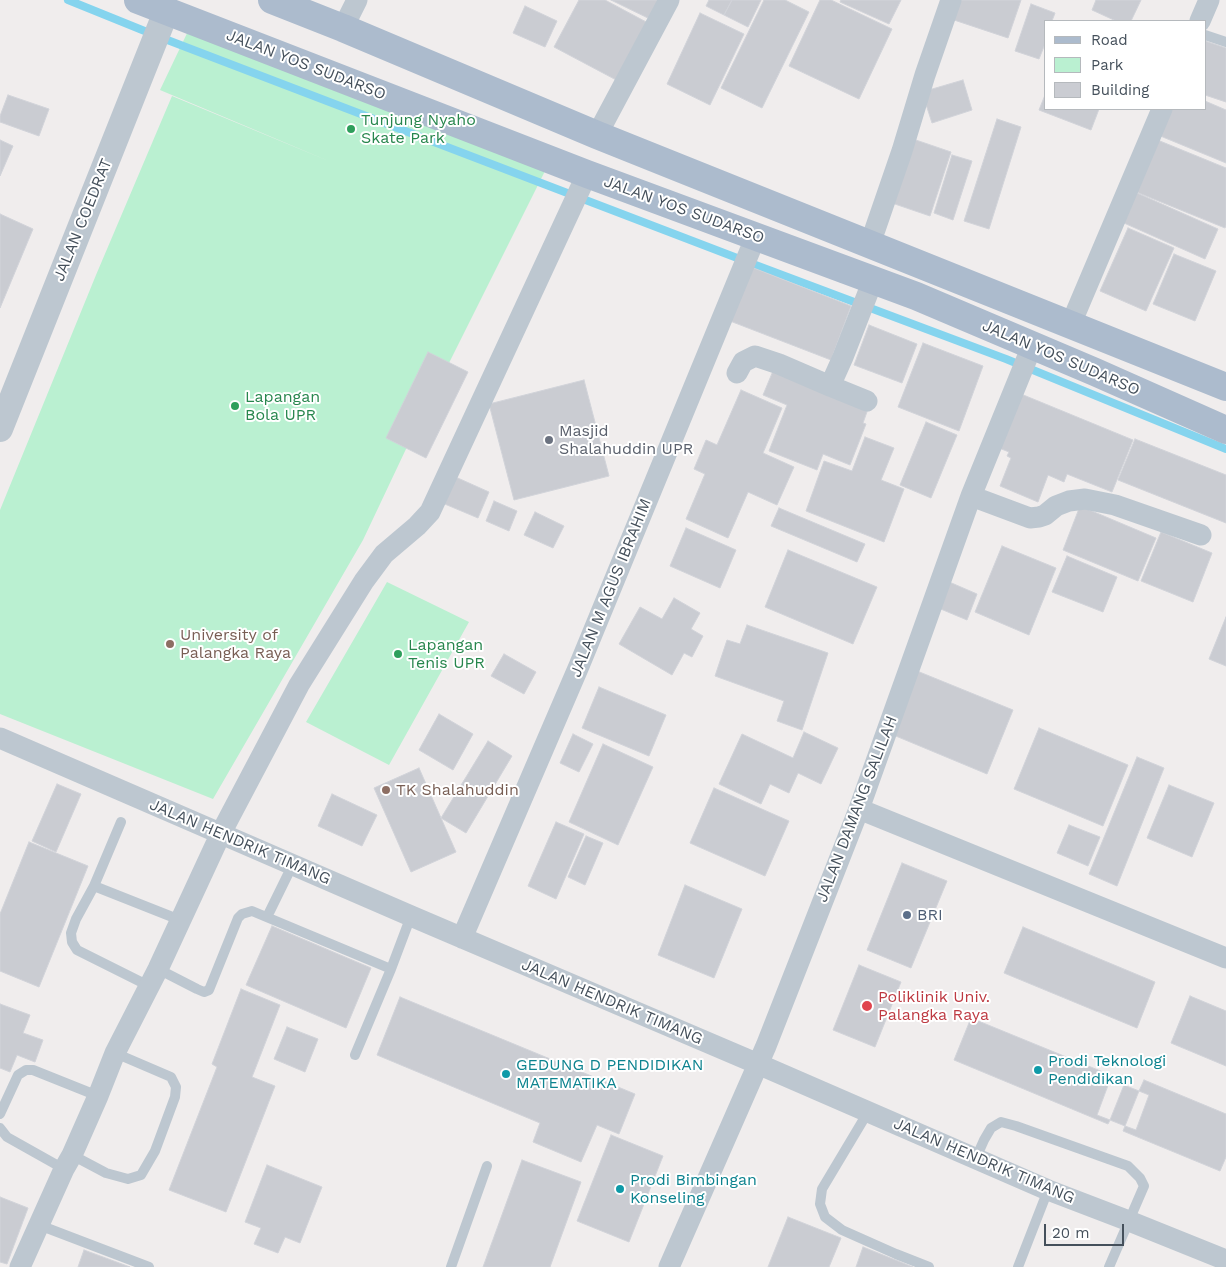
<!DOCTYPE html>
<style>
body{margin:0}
#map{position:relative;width:1226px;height:1267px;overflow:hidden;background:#f0eded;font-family:"Work Sans",sans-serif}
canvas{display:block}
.legend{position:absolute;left:1044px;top:20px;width:162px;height:90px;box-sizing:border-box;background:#fff;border:1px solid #b5b9bd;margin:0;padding:6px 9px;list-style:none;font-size:15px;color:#45505b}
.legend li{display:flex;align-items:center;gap:10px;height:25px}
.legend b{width:25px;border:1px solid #b5b9bd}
.scale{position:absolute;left:1044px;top:1224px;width:80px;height:22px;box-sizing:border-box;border:2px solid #45505b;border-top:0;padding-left:6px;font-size:15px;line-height:18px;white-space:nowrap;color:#45505b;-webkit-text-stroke:4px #fff;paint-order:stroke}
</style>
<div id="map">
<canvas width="1226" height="1267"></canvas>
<ul class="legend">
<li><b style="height:6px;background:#acbbcd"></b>Road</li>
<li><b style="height:14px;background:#baf0d1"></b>Park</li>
<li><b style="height:14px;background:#caccd2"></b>Building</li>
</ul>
<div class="scale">20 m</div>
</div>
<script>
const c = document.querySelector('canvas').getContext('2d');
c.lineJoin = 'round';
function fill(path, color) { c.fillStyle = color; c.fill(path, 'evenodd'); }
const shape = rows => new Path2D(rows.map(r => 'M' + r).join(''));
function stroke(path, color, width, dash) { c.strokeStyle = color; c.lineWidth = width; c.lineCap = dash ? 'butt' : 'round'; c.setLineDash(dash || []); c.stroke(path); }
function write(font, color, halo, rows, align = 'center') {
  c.font = font + ' "Work Sans",sans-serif'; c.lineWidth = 4; c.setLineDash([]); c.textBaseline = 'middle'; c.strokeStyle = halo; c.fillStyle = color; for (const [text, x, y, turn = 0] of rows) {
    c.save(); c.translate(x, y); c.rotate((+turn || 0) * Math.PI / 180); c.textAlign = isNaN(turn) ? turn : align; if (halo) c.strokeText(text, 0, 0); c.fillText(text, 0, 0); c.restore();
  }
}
const green = shape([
 [190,27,546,169,406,449,363,540,213,799,0,714,0,510,96,275,172,96,331,162,160,90],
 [387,582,469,622,389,765,306,722]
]);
const stream = shape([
 [68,0,157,36,745,261,1006,359,1226,449]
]);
const building = shape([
 [579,0,605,0,650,24,620,82,554,47,579,0],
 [611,0,664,0,654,21,611,0],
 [709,0,732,0,724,15,706,6,709,0],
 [732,0,761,0,748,27,724,15,732,0],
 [764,0,785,0,809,12,762,108,721,88,764,0],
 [820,0,831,0,892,29,859,99,789,66,820,0],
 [841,0,901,0,889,24,840,2,841,0],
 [954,0,1021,0,1008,38,948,18,954,0],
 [1096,0,1141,0,1131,21,1116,21,1092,10,1096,0],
 [1031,4,1055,13,1052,21,1045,21,1045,44,1039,59,1015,51,1031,4],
 [525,6,557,21,545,47,513,33,525,6],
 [700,13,744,34,710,105,667,84,700,13],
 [1205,41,1226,48,1226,102,1205,95,1205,41],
 [963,80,972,110,932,123,922,92,963,80],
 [8,95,49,109,39,136,0,122,0,116,8,95],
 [1045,95,1045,109,1099,109,1091,130,1039,110,1045,95],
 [1205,101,1226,110,1226,163,1158,135,1169,109,1205,109,1205,101],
 [997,119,1021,127,989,229,964,221,997,119],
 [910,138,951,152,930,216,889,202,910,138],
 [1155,139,1226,168,1226,225,1225,228,1134,191,1155,139],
 [0,140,13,146,0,176,0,140],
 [952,155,972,161,953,220,934,213,952,155],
 [1137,193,1218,229,1205,259,1124,223,1137,193],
 [0,214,33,229,0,308,0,214],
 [1128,228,1174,248,1146,311,1100,291,1128,228],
 [1174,254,1216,271,1195,321,1153,304,1174,254],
 [751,267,851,306,831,360,730,321,751,267],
 [869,325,917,344,902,383,854,365,869,325],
 [923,343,983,366,959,431,898,407,923,343],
 [428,352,468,372,426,458,386,438,428,352],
 [773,371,868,409,863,423,866,424,850,465,823,454,817,470,769,451,787,405,763,395,773,371],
 [584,380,609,476,514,500,489,404,584,380],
 [741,390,782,408,763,453,794,467,777,505,748,492,728,538,686,519,705,474,694,469,706,440,717,445,741,390],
 [1021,394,1133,440,1112,492,1067,474,1064,482,1048,475,1038,502,1000,486,1011,458,1007,456,1009,452,999,448,1021,394],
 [926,422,957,435,931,498,900,485,926,422],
 [865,437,894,448,881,480,904,489,884,542,806,511,824,461,852,471,865,437],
 [1135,439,1226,475,1226,523,1118,480,1135,439],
 [451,475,489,492,478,518,440,502,451,475],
 [494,501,517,511,509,531,486,521,494,501],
 [1080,506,1156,538,1138,581,1063,550,1080,506],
 [779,508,865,544,857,562,771,526,779,508],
 [535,512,564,526,553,548,524,535,535,512],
 [686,528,736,550,720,588,670,566,686,528],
 [1161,532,1212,553,1193,602,1141,581,1161,532],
 [1002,546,1056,568,1029,635,975,612,1002,546],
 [788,550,877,587,853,644,765,607,788,550],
 [1067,556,1117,577,1103,612,1052,592,1067,556],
 [947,581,977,594,967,620,936,607,947,581],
 [674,598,700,613,691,629,703,636,692,657,684,653,672,675,619,644,640,607,662,619,674,598],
 [1226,617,1226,666,1209,659,1226,617],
 [747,625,828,653,802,730,777,721,784,701,715,676,727,640,740,644,747,625],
 [504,654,536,672,524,694,491,676,504,654],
 [917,671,1013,710,987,774,891,734,917,671],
 [599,687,666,715,649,756,582,728,599,687],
 [439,714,473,734,453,770,419,750,439,714],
 [1039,728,1128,765,1103,826,1014,789,1039,728],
 [804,732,838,748,821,784,798,773,789,793,770,784,761,804,719,784,742,734,793,758,804,732],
 [573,734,593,744,579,772,560,763,573,734],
 [488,741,512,756,466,833,441,818,488,741],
 [603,744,653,767,618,845,569,822,603,744],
 [1137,757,1164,768,1117,886,1089,874,1137,757],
 [419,768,456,852,411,872,374,788,419,768],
 [57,784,81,794,56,852,32,841,57,784],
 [1169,785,1214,803,1192,857,1147,838,1169,785],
 [714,788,789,821,765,876,690,843,714,788],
 [332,794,377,815,362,846,318,826,332,794],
 [556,822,584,834,556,899,528,886,556,822],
 [1069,825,1100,837,1088,866,1057,853,1069,825],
 [586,836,603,843,585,885,568,877,586,836],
 [29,842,88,866,39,987,0,971,0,914,29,842],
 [902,863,947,881,911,968,867,950,902,863],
 [685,885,742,909,714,978,658,955,685,885],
 [272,926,371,968,346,1028,246,985,272,926],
 [1023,927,1155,982,1137,1028,1004,973,1023,927],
 [859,965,901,982,875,1047,833,1030,859,965],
 [241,989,280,1005,252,1077,275,1086,226,1212,169,1190,217,1067,212,1064,241,989],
 [1190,996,1226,1011,1226,1066,1171,1043,1190,996],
 [400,997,635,1094,619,1134,597,1125,581,1162,533,1142,540,1123,377,1055,400,997],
 [0,1004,30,1015,23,1033,43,1040,35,1062,17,1055,10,1072,0,1068,0,1004],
 [971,1018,1125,1081,1124,1085,1110,1080,1097,1115,1110,1120,1108,1124,954,1060,971,1018],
 [287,1027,318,1039,305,1072,274,1059,287,1027],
 [1144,1080,1226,1114,1226,1157,1220,1171,1123,1131,1125,1126,1136,1130,1149,1095,1139,1091,1144,1080],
 [1124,1085,1139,1091,1125,1126,1110,1120,1124,1085],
 [611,1135,663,1156,629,1242,577,1221,611,1135],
 [522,1160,581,1182,550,1267,483,1267,522,1160],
 [267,1165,322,1187,300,1243,285,1237,278,1253,254,1244,261,1228,245,1222,267,1165],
 [0,1197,28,1208,7,1264,0,1262,0,1197],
 [788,1217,841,1238,829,1267,768,1267,788,1217],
 [863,1247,913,1267,856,1267,863,1247],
 [84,1250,130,1267,78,1267,84,1250]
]);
const service = shape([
 [1205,35,1226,42],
 [121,822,94,886,76,919,71,933,72,942,77,950,149,986],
 [94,886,180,920],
 [267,917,293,864],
 [158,969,197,989,204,992,209,990,238,918,242,914,252,911,391,969],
 [355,1055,391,969,411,916],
 [868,1112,822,1189,820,1204,825,1217,842,1230,896,1254,929,1267],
 [0,1114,18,1075,26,1070,33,1070,98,1096],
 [0,1128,7,1137,64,1169],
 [72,1155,106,1173,128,1179,141,1175,155,1151,175,1097,176,1087,171,1077,115,1053],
 [976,1158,984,1140,991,1128,1001,1122,1016,1126,1128,1166,1140,1178,1144,1186,1109,1267],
 [39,1225,149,1267],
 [451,1267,487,1166],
 [1018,1267,1048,1190]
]);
const minor = shape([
 [1200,21,1209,0],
 [343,28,357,0],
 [597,135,669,0],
 [870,244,902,151,925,75,951,0],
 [1070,326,1162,109],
 [737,373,743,362,755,356,779,364,830,386,843,357,873,280],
 [830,386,867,401],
 [971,496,1030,518,1039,517,1045,515,1056,506,1069,501,1085,499,1115,505,1201,535],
 [0,738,411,916,758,1064,1048,1190,1129,1221,1226,1260],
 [859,809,1226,958],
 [462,938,579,666,756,236],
 [20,1267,64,1169,72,1155,98,1096,115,1053,158,969,221,833,299,685,364,581,384,554,417,526,430,512,587,174],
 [669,1267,766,1046,859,809,971,496,1032,346]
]);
const tertiary = shape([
 [0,429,166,12]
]);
const primary = shape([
 [138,0,587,174,916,296,1095,372,1226,430],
 [272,0,343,28,597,135,1226,387]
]);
const markers = [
 [351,129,5,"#2e9e5b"],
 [235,406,5,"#2e9e5b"],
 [549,440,5,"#6b7280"],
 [170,644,5,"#8d6e63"],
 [398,654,5,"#2e9e5b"],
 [386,790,5,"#8d6e63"],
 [907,915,5,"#5c6f8a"],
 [867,1006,6,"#e0444e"],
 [1038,1070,5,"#0f9aa8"],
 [506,1074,5,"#0f9aa8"],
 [620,1189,5,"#0f9aa8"]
];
const streetNames = [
 ["JALAN YOS SUDARSO",306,65,21],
 ["JALAN YOS SUDARSO",684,210,20],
 ["JALAN COEDRAT",83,220,-68],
 ["JALAN YOS SUDARSO",1061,358,23],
 ["JALAN M AGUS IBRAHIM",611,588,-68],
 ["JALAN DAMANG SALILAH",857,809,-69],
 ["JALAN HENDRIK TIMANG",240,842,23],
 ["JALAN HENDRIK TIMANG",612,1002,23],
 ["JALAN HENDRIK TIMANG",984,1161,23]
];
const leisureNames = [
 ["Tunjung Nyaho",361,120],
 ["Skate Park",361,138],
 ["Lapangan",245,397],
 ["Bola UPR",245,415],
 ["Lapangan",408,645],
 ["Tenis UPR",408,663]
];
const worshipNames = [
 ["Masjid",559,431],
 ["Shalahuddin UPR",559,449]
];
const educationNames = [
 ["University of",180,635],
 ["Palangka Raya",180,653],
 ["TK Shalahuddin",396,790]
];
const serviceNames = [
 ["BRI",917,915]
];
const healthNames = [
 ["Poliklinik Univ.",878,997],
 ["Palangka Raya",878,1015]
];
const cultureNames = [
 ["Prodi Teknologi",1048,1061],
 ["Pendidikan",1048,1079],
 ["GEDUNG D PENDIDIKAN",516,1065],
 ["MATEMATIKA",516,1083],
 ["Prodi Bimbingan",630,1180],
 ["Konseling",630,1198]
];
fill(green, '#baf0d1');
stroke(stream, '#85d4ee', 8);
fill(building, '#caccd2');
stroke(building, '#d1d3d9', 1);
stroke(service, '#bdc7d0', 10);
stroke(minor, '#bdc7d0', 21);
stroke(tertiary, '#bdc7d0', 26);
stroke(primary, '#acbbcd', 28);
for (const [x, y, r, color] of markers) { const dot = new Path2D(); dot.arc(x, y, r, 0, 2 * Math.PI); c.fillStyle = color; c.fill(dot); stroke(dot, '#fff', 2); }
write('16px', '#45505b', '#fff', streetNames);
write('16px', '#27864d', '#fff', leisureNames, 'left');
write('16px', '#5b616d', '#fff', worshipNames, 'left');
write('16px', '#785e54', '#fff', educationNames, 'left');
write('16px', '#4e5e75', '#fff', serviceNames, 'left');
write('16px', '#be3a42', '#fff', healthNames, 'left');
write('16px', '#0d838f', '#fff', cultureNames, 'left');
</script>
